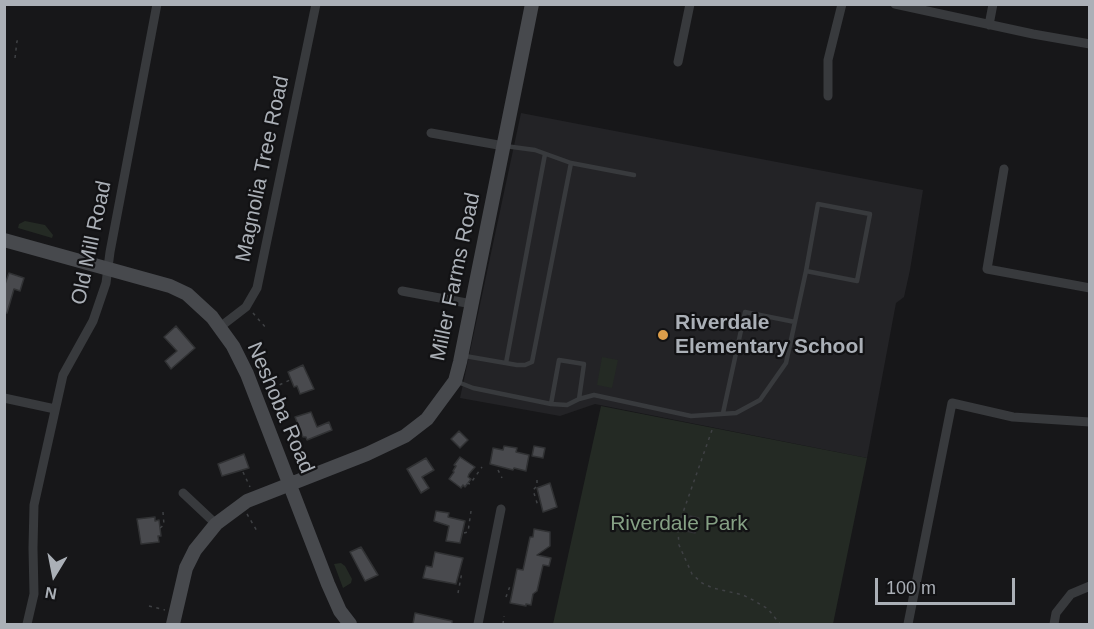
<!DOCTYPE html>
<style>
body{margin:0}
#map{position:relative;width:1094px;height:629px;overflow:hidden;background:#171719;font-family:Helvetica,sans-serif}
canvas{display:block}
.frame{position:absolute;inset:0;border:6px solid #abb0b7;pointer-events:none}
.north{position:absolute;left:24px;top:545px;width:60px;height:60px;-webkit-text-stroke:4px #121214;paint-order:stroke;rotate:190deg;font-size:16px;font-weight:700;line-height:24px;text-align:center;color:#abb0b7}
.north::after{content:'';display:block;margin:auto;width:21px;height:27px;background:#abb0b7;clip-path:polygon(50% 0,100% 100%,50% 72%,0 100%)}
.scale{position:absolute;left:875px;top:578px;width:140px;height:27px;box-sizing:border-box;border:3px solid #abb0b7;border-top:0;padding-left:8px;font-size:18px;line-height:21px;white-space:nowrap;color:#abb0b7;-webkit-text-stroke:4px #121214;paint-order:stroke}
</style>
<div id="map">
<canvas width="1094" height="629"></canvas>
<div class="frame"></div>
<div class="north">N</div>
<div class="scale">100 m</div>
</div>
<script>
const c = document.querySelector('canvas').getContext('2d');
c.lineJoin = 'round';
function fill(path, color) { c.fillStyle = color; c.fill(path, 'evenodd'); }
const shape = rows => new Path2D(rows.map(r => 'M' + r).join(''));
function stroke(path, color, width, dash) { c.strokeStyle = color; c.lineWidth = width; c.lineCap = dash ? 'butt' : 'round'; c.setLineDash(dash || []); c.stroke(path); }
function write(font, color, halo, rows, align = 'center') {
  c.font = font + ' Helvetica,sans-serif'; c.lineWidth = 4.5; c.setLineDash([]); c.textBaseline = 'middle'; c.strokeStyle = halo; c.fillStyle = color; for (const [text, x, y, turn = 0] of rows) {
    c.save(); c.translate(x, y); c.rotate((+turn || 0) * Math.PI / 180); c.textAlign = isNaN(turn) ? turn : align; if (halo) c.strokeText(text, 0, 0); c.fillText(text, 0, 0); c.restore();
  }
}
const built = shape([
 [521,113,923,190,910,270,904,297,896,303,867,458,595,404,560,416,460,398]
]);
const green = shape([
 [25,221,45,225,53,235,52,238,18,228,19,224],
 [602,357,618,360,612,388,597,385],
 [601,406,867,458,833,624,553,624],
 [341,563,345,566,352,579,351,583,343,588,334,564]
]);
const building = shape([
 [9,273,24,278,20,291,14,289,7,313,4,313,4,287,9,273],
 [176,326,195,348,171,369,165,361,177,351,164,337,176,326],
 [303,365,314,389,300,394,297,386,294,387,288,372,303,365],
 [311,412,317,427,329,422,332,430,307,440,306,437,303,437,295,417,311,412],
 [459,431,468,440,460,448,451,439,459,431],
 [504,446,517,448,516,452,529,455,526,471,514,468,513,470,490,464,493,448,503,450,504,446],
 [534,446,545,448,543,458,532,456,534,446],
 [244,454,249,468,222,476,218,464,244,454],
 [460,457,475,467,469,474,468,477,471,479,465,487,463,485,461,488,449,479,454,472,453,471,456,466,454,465,460,457],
 [426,458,434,470,422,477,429,488,421,493,407,469,426,458],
 [550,483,557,507,543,512,537,488,550,483],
 [436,511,449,513,448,517,465,521,460,543,446,541,449,526,434,521,436,511],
 [690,516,699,518,695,533,686,531,690,516],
 [155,517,155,521,159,520,161,536,158,536,159,542,141,544,137,519,155,517],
 [534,529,550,532,550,546,537,555,551,558,549,566,543,565,537,591,533,594,531,605,526,604,526,606,510,603,517,569,523,570,530,537,533,537,534,529],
 [361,547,378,575,365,581,350,552,361,547],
 [435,552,463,558,456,584,423,578,426,566,432,567,435,552],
 [415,613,452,621,452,624,413,624,415,613]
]);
const path = shape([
 [15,58,17,41,21,41],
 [253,313,266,328],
 [266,391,290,380],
 [712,430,680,521,678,531,679,545,692,574,702,583,713,588,743,595,753,600,768,609,780,624],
 [498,470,502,478],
 [243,472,250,487],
 [537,480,537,486,533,490,538,506],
 [467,483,470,484,482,467],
 [247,514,257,531],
 [160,528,164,525,163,512],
 [464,533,468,532,471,511],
 [458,593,462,572],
 [506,597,510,586,513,586],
 [149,606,165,610],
 [503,624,504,616]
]);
const lane = shape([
 [571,163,634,175],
 [465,356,517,365,525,365,532,362,571,163,535,150,505,146],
 [506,363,545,154],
 [458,382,473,388,551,404,567,405,579,399,594,395,691,416,736,413,760,400,786,363,806,271,857,281,870,214,818,204,806,271],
 [551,404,559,360,584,364,579,399],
 [723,413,745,312,795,322]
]);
const street = shape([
 [895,4,1033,34,1090,44],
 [989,25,993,4],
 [678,62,690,4],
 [828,96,828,60,842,4],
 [431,133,504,146],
 [1004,169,987,269,1090,288],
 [402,291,472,304],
 [220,327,246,307,257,288,316,4],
 [4,398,55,409],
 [183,493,216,524],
 [27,624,34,594,33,548,34,505,63,375,93,321,106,283,110,252,157,4],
 [478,624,501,509],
 [908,624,952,403,1013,417,1090,422],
 [1054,624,1056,613,1071,594,1090,586]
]);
const secondary = shape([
 [4,240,170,286,187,294,212,317,233,346,247,374,328,584,340,611,350,624],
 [173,624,186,568,195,550,216,524,247,501,367,454,405,436,427,419,455,381,460,362,532,4]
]);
const markers = [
 [663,335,6,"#dd9e4a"]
];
const streetNames = [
 ["Magnolia Tree Road",263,169,-78],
 ["Old Mill Road",92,243,-78],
 ["Miller Farms Road",456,277,-78],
 ["Neshoba Road",280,408,67]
];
const poiNames = [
 ["Riverdale",675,323],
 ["Elementary School",675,347]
];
const parkNames = [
 ["Riverdale Park",679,524]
];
fill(built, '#232326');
fill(green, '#242a24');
fill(building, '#494a4e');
stroke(building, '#313234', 1.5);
stroke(path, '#3f4144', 1.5, [3, 4.5]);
stroke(lane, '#383a3d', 4.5);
stroke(street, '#383a3d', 9);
stroke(secondary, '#47494d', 14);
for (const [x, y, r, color] of markers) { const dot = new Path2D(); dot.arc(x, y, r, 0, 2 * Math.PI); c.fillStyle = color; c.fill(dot); stroke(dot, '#121214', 2); }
write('21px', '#abb0b7', '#121214', streetNames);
write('bold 21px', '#abb0b7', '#121214', poiNames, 'left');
write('21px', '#85a084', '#121214', parkNames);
</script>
